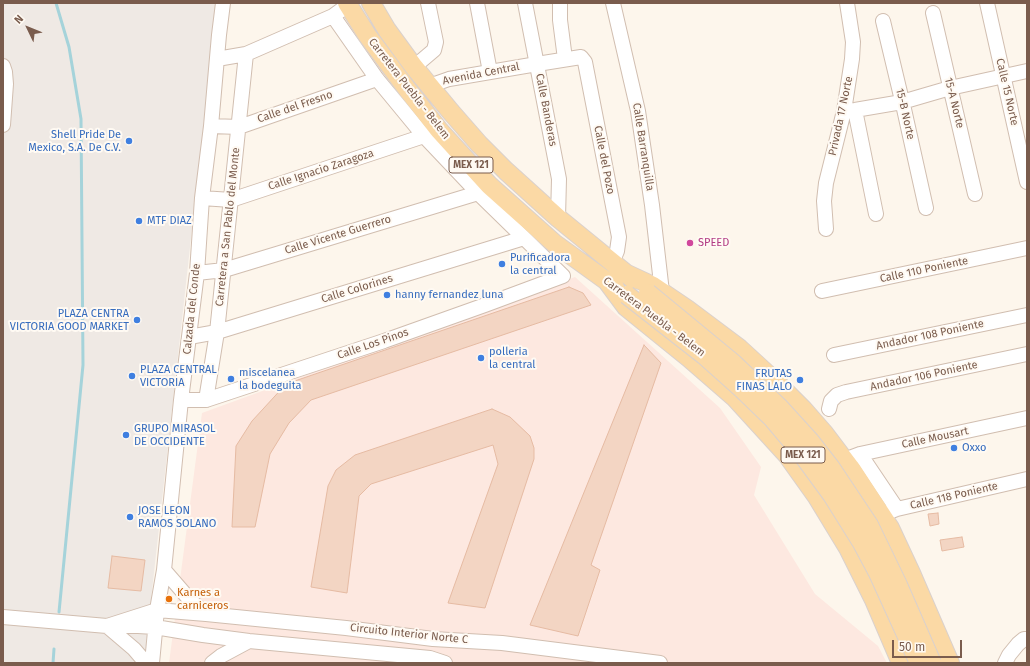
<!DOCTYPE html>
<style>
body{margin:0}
#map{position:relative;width:1030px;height:666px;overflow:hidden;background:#fdf6ec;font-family:"Fira Sans",sans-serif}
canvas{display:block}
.frame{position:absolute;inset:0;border:4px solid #7a5c4d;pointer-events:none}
.north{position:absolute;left:8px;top:8px;width:40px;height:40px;-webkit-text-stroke:3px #fffaf3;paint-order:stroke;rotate:313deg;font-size:11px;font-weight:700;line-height:16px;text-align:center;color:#7a5c4d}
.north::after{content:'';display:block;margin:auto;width:14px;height:18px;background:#7a5c4d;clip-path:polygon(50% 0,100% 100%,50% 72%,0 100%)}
.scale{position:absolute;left:892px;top:640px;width:70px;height:18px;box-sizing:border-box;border:2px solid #7a5c4d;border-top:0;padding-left:5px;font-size:12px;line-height:14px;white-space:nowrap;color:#7a5c4d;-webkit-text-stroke:3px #fffaf3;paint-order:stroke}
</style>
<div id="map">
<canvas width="1030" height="666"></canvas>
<div class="frame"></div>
<div class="north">N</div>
<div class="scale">50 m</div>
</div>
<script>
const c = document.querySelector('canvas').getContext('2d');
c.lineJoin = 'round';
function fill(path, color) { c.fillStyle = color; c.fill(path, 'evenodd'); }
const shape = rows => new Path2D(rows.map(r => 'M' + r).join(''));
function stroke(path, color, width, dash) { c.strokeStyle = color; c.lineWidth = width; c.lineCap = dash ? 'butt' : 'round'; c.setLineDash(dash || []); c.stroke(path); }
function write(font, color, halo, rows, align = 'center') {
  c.font = font + ' "Fira Sans",sans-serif'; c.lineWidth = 4; c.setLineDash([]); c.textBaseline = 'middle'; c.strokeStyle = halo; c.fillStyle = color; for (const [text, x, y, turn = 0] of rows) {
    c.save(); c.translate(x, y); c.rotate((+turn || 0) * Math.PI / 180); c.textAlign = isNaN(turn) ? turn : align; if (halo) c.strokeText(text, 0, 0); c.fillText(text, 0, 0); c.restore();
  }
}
const commercial = shape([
 [575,277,720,408,761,467,754,495,815,594,878,646,887,663,169,663,202,413]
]);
const industrial = shape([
 [3,3,217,3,144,663,3,663]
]);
const stream = shape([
 [56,3,69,47,81,119,83,365,59,612],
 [53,663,54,649]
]);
const building = shape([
 [569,287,583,293,591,305,311,400,289,423,270,454,255,527,232,527,236,446,252,421,286,384,569,287],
 [644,345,661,363,591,565,600,570,578,636,530,625,644,345],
 [492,409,510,417,530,436,534,448,534,459,485,608,448,603,498,464,493,445,371,484,359,496,347,593,311,587,328,486,336,470,355,455,492,409],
 [938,513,939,524,930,526,928,514,938,513],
 [962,537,964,547,942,551,940,540,962,537],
 [112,556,145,560,141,591,108,588,112,556]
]);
const minor = shape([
 [477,3,490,72],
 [525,3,559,179,558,218],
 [560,3,560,20,565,59],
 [613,3,638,111,652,205,662,292],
 [987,3,1027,182],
 [933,13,975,194],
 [883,21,904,109,926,208],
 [217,59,246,54,333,16],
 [3,66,5,72,6,84,3,125],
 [414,67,434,50,436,42,428,3],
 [429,86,449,79,537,64,581,57,585,62,619,237,617,251,612,263],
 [855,110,876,214],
 [844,111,855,110,902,102,950,88,1027,71],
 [211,126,239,127,377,79],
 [202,198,231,200,424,136,431,133],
 [826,229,824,201,826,183,844,111,852,59,853,42,847,3],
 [197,273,224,270,478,193],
 [822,291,1027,248],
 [189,337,217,332,524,238],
 [834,355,1027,315],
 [181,400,206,400,384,341,485,305,563,276,478,193,424,136,377,79,333,16,348,5],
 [206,400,217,332,246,54],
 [829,409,831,401,837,395,846,392,1027,354],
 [860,454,897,509],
 [844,460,860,454,1027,418],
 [881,515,897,509,1027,479],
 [164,570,190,600,206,614],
 [3,617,107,626,138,626,155,627,203,635,249,641,430,658,445,663],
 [107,626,157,610,206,614,346,628,433,639,502,643,660,663],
 [107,626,134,649,146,663],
 [152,663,157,610,164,570,181,400,197,273,202,198,211,126,219,35,223,3],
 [212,663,221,656,249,641],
 [1005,663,1009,655,1018,644,1024,639,1027,639]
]);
const major = shape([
 [347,3,367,35,407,89,439,130,489,185,554,243,615,287],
 [371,3,387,30,414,67,451,112,479,144,506,171,558,218,634,280],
 [625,273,653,286,687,309,739,348,775,381,803,409,824,433,852,470,890,528,911,573,950,663],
 [606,280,626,307,689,358,735,398,787,455,817,497,848,548,874,600,901,663]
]);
const majorBridge = shape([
 [648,293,733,363,780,408,810,441,831,468,869,525,898,585,932,663],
 [627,295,705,356,742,389,772,418,799,450,832,495,862,543,878,573,919,663]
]);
const markers = [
 [129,141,4,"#3f7fe0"],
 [139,221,4,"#3f7fe0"],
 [690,243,4,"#d1479c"],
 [502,264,4,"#3f7fe0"],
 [387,295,4,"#3f7fe0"],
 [137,320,4,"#3f7fe0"],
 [481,358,4,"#3f7fe0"],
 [132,376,4,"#3f7fe0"],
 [231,379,4,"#3f7fe0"],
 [800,380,4,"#3f7fe0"],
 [126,435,4,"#3f7fe0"],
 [954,448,4,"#3f7fe0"],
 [130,517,4,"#3f7fe0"],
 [169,599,4,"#e8710a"]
];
const shields = [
 [471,165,44],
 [803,455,44]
];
const shieldNames = [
 ["MEX 121",471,165],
 ["MEX 121",803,455]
];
const streetNames = [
 ["Avenida Central",481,74,-11],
 ["Carretera Puebla - Belem",409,89,52],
 ["Calle 15 Norte",1007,92,77],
 ["15-A Norte",954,103,76],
 ["Calle del Fresno",295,107,-19],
 ["Calle Banderas",546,110,79],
 ["15-B Norte",905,114,77],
 ["Privada 17 Norte",841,116,-78],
 ["Calle Barranquilla",643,147,81],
 ["Calle del Pozo",604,160,79],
 ["Calle Ignacio Zaragoza",321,170,-18],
 ["Carretera a San Pablo del Monte",228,227,-84],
 ["Calle Vicente Guerrero",338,235,-17],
 ["Calle 110 Poniente",924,270,-12],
 ["Calle Colorines",357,289,-17],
 ["Calzada del Conde",192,309,-84],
 ["Carretera Puebla - Belem",654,317,37],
 ["Andador 108 Poniente",930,335,-12],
 ["Calle Los Pinos",373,344,-19],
 ["Andador 106 Poniente",924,376,-12],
 ["Calle Mousart",935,438,-12],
 ["Calle 118 Poniente",954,496,-13],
 ["Circuito Interior Norte C",409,634,6]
];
const shopNames = [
 ["Shell Pride De",121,135,"right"],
 ["Mexico, S.A. De C.V.",121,148,"right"],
 ["MTF DIAZ",147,221],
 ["Purificadora",510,258],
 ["la central",510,271],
 ["hanny fernandez luna",395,295],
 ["PLAZA CENTRA",129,314,"right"],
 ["VICTORIA GOOD MARKET",129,327,"right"],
 ["polleria",489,352],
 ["la central",489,365],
 ["PLAZA CENTRAL",140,370],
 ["VICTORIA",140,383],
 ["miscelanea",239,373],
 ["la bodeguita",239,386],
 ["FRUTAS",792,374,"right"],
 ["FINAS LALO",792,387,"right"],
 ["GRUPO MIRASOL",134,429],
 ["DE OCCIDENTE",134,442],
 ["Oxxo",962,448],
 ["JOSE LEON",138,511],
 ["RAMOS SOLANO",138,524]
];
const hotelNames = [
 ["SPEED",698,243]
];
const foodNames = [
 ["Karnes a",177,593],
 ["carniceros",177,606]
];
fill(commercial, '#fde8e0');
fill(industrial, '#efe9e4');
stroke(stream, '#a5d3da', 3);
fill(building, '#f3d5c3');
stroke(building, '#e6bba3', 1);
stroke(minor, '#d1beb0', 16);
stroke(major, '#dad1cd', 20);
stroke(minor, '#fff', 14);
stroke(major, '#fbd9a5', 18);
stroke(majorBridge, '#dad1cd', 20, []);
stroke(majorBridge, '#fbd9a5', 18);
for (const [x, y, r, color] of markers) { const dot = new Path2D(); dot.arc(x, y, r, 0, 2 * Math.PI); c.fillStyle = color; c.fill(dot); stroke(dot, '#fffaf3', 1.5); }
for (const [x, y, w] of shields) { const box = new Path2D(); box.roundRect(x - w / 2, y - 8, w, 16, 3); c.fillStyle = '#fffaf3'; c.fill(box); stroke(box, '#7a5c4d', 1); }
write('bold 10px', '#7a5c4d', null, shieldNames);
write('11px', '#7a5c4d', '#fffaf3', streetNames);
write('11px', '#366cbe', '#fffaf3', shopNames, 'left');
write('11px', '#b23c85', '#fffaf3', hotelNames, 'left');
write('11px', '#c56008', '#fffaf3', foodNames, 'left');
</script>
